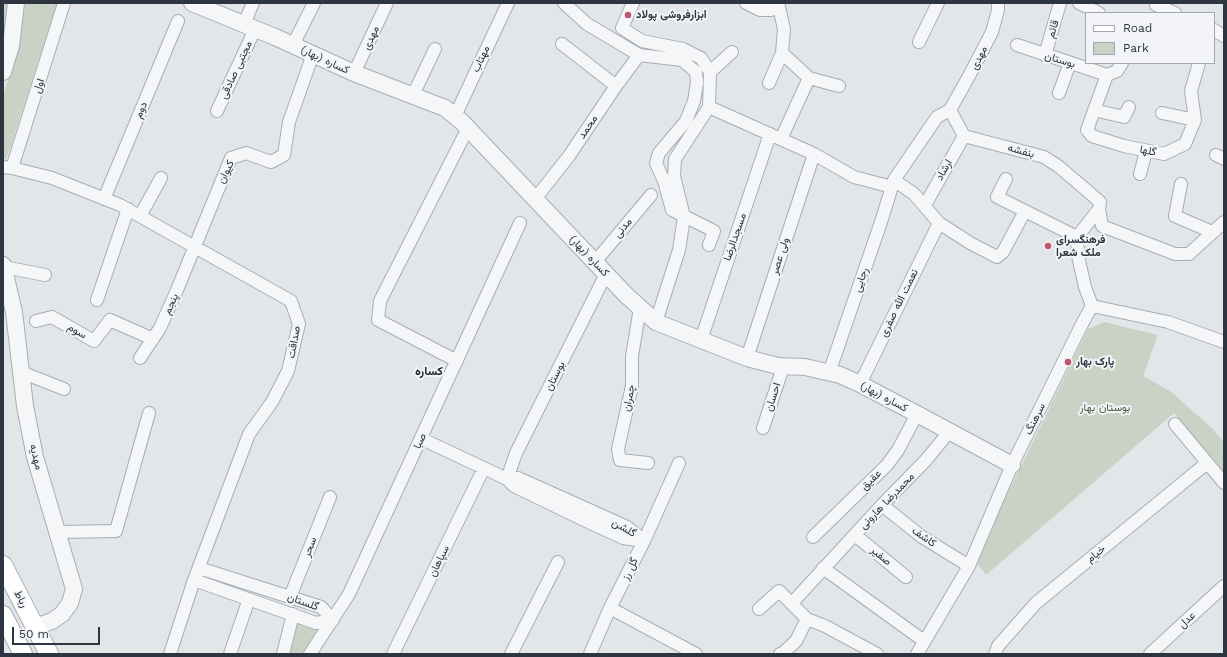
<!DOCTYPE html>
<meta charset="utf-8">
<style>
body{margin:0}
#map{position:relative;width:1227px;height:657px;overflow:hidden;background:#e2e6e9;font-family:"Work Sans",sans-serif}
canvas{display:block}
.frame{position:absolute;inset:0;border:4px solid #2c3540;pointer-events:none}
.legend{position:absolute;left:1085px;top:12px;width:130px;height:52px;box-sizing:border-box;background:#f2f4f7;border:1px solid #a3a8ae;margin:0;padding:5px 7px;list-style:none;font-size:12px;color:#2c3540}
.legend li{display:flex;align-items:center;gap:8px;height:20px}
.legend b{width:20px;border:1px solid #a3a8ae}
.scale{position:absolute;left:12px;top:627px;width:88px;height:18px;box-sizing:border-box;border:2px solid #2c3540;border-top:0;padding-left:5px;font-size:12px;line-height:14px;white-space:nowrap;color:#2c3540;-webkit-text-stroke:3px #f2f4f7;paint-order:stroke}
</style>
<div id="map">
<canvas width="1227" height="657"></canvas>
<div class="frame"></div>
<ul class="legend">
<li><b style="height:5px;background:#fff"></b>Road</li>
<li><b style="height:11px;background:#c9d2c4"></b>Park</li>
</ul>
<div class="scale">50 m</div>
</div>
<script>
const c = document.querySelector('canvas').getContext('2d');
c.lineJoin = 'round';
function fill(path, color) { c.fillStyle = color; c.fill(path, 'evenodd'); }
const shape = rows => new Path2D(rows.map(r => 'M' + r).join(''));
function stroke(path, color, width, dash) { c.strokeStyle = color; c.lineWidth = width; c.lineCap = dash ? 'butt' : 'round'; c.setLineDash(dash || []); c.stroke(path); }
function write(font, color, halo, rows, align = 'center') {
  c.font = font + ' "Work Sans",Vazirmatn,sans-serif'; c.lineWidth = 4; c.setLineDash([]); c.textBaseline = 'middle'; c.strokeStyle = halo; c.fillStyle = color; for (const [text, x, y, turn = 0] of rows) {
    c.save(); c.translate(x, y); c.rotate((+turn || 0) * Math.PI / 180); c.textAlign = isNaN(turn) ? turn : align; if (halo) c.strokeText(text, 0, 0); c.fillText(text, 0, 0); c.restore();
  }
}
const green = shape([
 [3,3,8,3,3,48],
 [25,3,57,3,11,146,6,159,3,159,3,95,17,53],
 [1104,322,1158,335,1143,376,1170,391,1213,429,1224,443,1224,473,1174,413,986,575,975,560,1088,329],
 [296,621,318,629,302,654,286,654]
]);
const minor = shape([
 [564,3,587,24,639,55,682,60,696,72,697,83,694,101,686,121,659,153,656,163,664,181,672,210,714,231,709,245],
 [633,3,622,28,642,41,683,49,701,58,710,72,709,107,675,159,674,176,684,217,679,250,656,322],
 [746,3,760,10,771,10,778,3],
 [1079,3,1099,13],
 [1156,5,1175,13],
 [244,24,253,3],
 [1214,30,1224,36],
 [919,42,938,3],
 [562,44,616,86],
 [293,45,314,3],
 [1017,45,1107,75,1117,71,1122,63],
 [782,53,809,78,839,86],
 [1045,55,1060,3],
 [710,72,732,52],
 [354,73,387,3],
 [1107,75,1087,130,1092,136,1124,146,1164,154,1185,144,1195,120,1191,91,1199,63],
 [769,83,782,53,784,29,778,3],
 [1059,93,1070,63],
 [413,95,435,49],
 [709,107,814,154,854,177,892,187],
 [950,110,969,76,992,32,998,10,998,3],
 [1094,110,1124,117,1129,107],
 [217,111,255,29],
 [1162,113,1195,120],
 [455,116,508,3],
 [781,139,809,78],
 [1216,155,1224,159],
 [3,167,12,168,52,178,120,205,291,301,299,324,288,371,272,402,249,434,194,580,170,654],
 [12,168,64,3],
 [1140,174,1146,151],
 [1006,179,997,197,1025,211],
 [894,180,914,194,939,223,970,243,997,257,1003,252,1025,211,1077,237,1078,256,1085,287,1092,306],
 [1181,184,1175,216,1212,232],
 [104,199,178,21],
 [535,199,569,156,616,86,639,55],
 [925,205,964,136],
 [140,216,161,178],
 [1077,237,1099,209],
 [595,262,651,195],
 [4,267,45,275],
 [97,300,128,209],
 [640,308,632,356,632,386,618,449,620,460,648,463],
 [36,321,52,317,94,341,110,320,153,339],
 [701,340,770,134],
 [140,358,160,328,177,290,231,158,246,153,271,162,284,155,289,122,313,54],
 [747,358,814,154],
 [457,361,378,320,380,301,468,128],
 [21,372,64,389],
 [829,373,881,222,894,180,937,117,950,110,964,136,1044,157,1058,166,1084,188,1100,202,1099,209,1102,226,1175,254,1189,254,1224,222],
 [860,384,939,223],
 [1175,424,1224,483],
 [763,428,783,367],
 [422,439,507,479,516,453,606,274],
 [518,478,627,527,644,541,623,538,584,520,514,486,507,479,518,478],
 [882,505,922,537,969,566],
 [58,532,116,531,149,413],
 [855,535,906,577],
 [813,537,887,465,898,450,917,414],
 [199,568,321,607,333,620],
 [823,568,924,641],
 [194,580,316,623,333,620],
 [290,597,330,497],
 [792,603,882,505,926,460,949,432],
 [610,608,696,654],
 [759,609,779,591,807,619,825,626,877,654],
 [230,654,249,599],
 [283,654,293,614],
 [310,654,349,594,520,223],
 [393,654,484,468],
 [511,654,558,562],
 [590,654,610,608,644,541,679,463],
 [780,654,783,653,796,641,807,619],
 [917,654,969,566,1012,465,1083,322,1092,306,1168,322,1224,342],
 [995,654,998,646,1036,603,1207,463],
 [1150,654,1224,586]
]);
const tertiary = shape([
 [192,3,275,37,354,73,445,108,462,122,626,295,656,322,747,358,778,366,805,367,840,375,860,384,917,414,1012,465],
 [3,72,11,46,16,3],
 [3,265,14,312,25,406,35,457,74,589,70,603,62,614,52,621,35,627]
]);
const secondary = shape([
 [3,565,49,654],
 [3,615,23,654]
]);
const markers = [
 [628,15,4,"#c2546d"],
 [1048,246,4,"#c2546d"],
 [1068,362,4,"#c2546d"]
];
const poiNames = [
 ["ابزارفروشی پولاد",636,15],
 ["فرهنگسرای",1056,240],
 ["ملک شعرا",1056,253],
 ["پارک بهار",1076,362]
];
const streetNames = [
 ["قائم",1053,29,-73],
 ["مهدی",371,38,-65],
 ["مهدی",979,58,-63],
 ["مهتاب",481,59,-65],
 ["کساره (بهار)",325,60,25],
 ["بوستان",1060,60,17],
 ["مجتبی صادقی",236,70,-65],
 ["اول",39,86,-72],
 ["دوم",141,110,-67],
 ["محمد",588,127,-56],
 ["بنفشه",1021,151,15],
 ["گلها",1148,151,11],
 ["ارشاد",944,170,-60],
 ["کیوان",226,172,-64],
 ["مدنی",623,228,-50],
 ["مسجدالرضا",735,237,-71],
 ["کساره (بهار)",589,256,46],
 ["ولی عصر",780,256,-72],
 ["رجایی",861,280,-71],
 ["نعمت الله صفری",899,303,-64],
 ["پنجم",171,304,-66],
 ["سوم",77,331,30],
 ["صداقت",294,342,-80],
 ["بوستان",555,376,-63],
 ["احسان",773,397,-72],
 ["کساره (بهار)",884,397,28],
 ["چمران",629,398,-79],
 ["سرهنگ",1035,419,-64],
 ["صبا",420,441,-65],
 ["مهدیه",36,457,76],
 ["عقیق",871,480,-44],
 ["محمدرضا هارونی",887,501,-46],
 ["گلشن",624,528,31],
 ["کاشف",924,537,35],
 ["سحر",310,547,-69],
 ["خیام",1096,554,-39],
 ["صفیر",881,556,40],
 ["سپاهان",439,561,-64],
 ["گل رز",630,569,-64],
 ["رباط",21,599,63],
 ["گلستان",303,602,20],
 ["عدل",1187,620,-43]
];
const parkNames = [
 ["بوستان بهار",1105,408]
];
const neighbourhoodNames = [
 ["کساره",429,371]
];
fill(green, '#c9d2c4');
stroke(minor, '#a8adb3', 14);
stroke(tertiary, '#a8adb3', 18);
stroke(secondary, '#a8adb3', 20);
stroke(minor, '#f5f6f8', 12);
stroke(tertiary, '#f5f6f8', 16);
stroke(secondary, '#fff', 18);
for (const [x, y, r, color] of markers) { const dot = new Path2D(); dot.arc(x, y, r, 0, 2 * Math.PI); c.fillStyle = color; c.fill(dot); stroke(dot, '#f2f4f7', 1.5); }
write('bold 11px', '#2c3540', '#f2f4f7', poiNames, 'left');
write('11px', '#2c3540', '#f2f4f7', streetNames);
write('11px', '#435a3b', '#f2f4f7', parkNames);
write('bold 12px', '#1e2631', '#f2f4f7', neighbourhoodNames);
</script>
